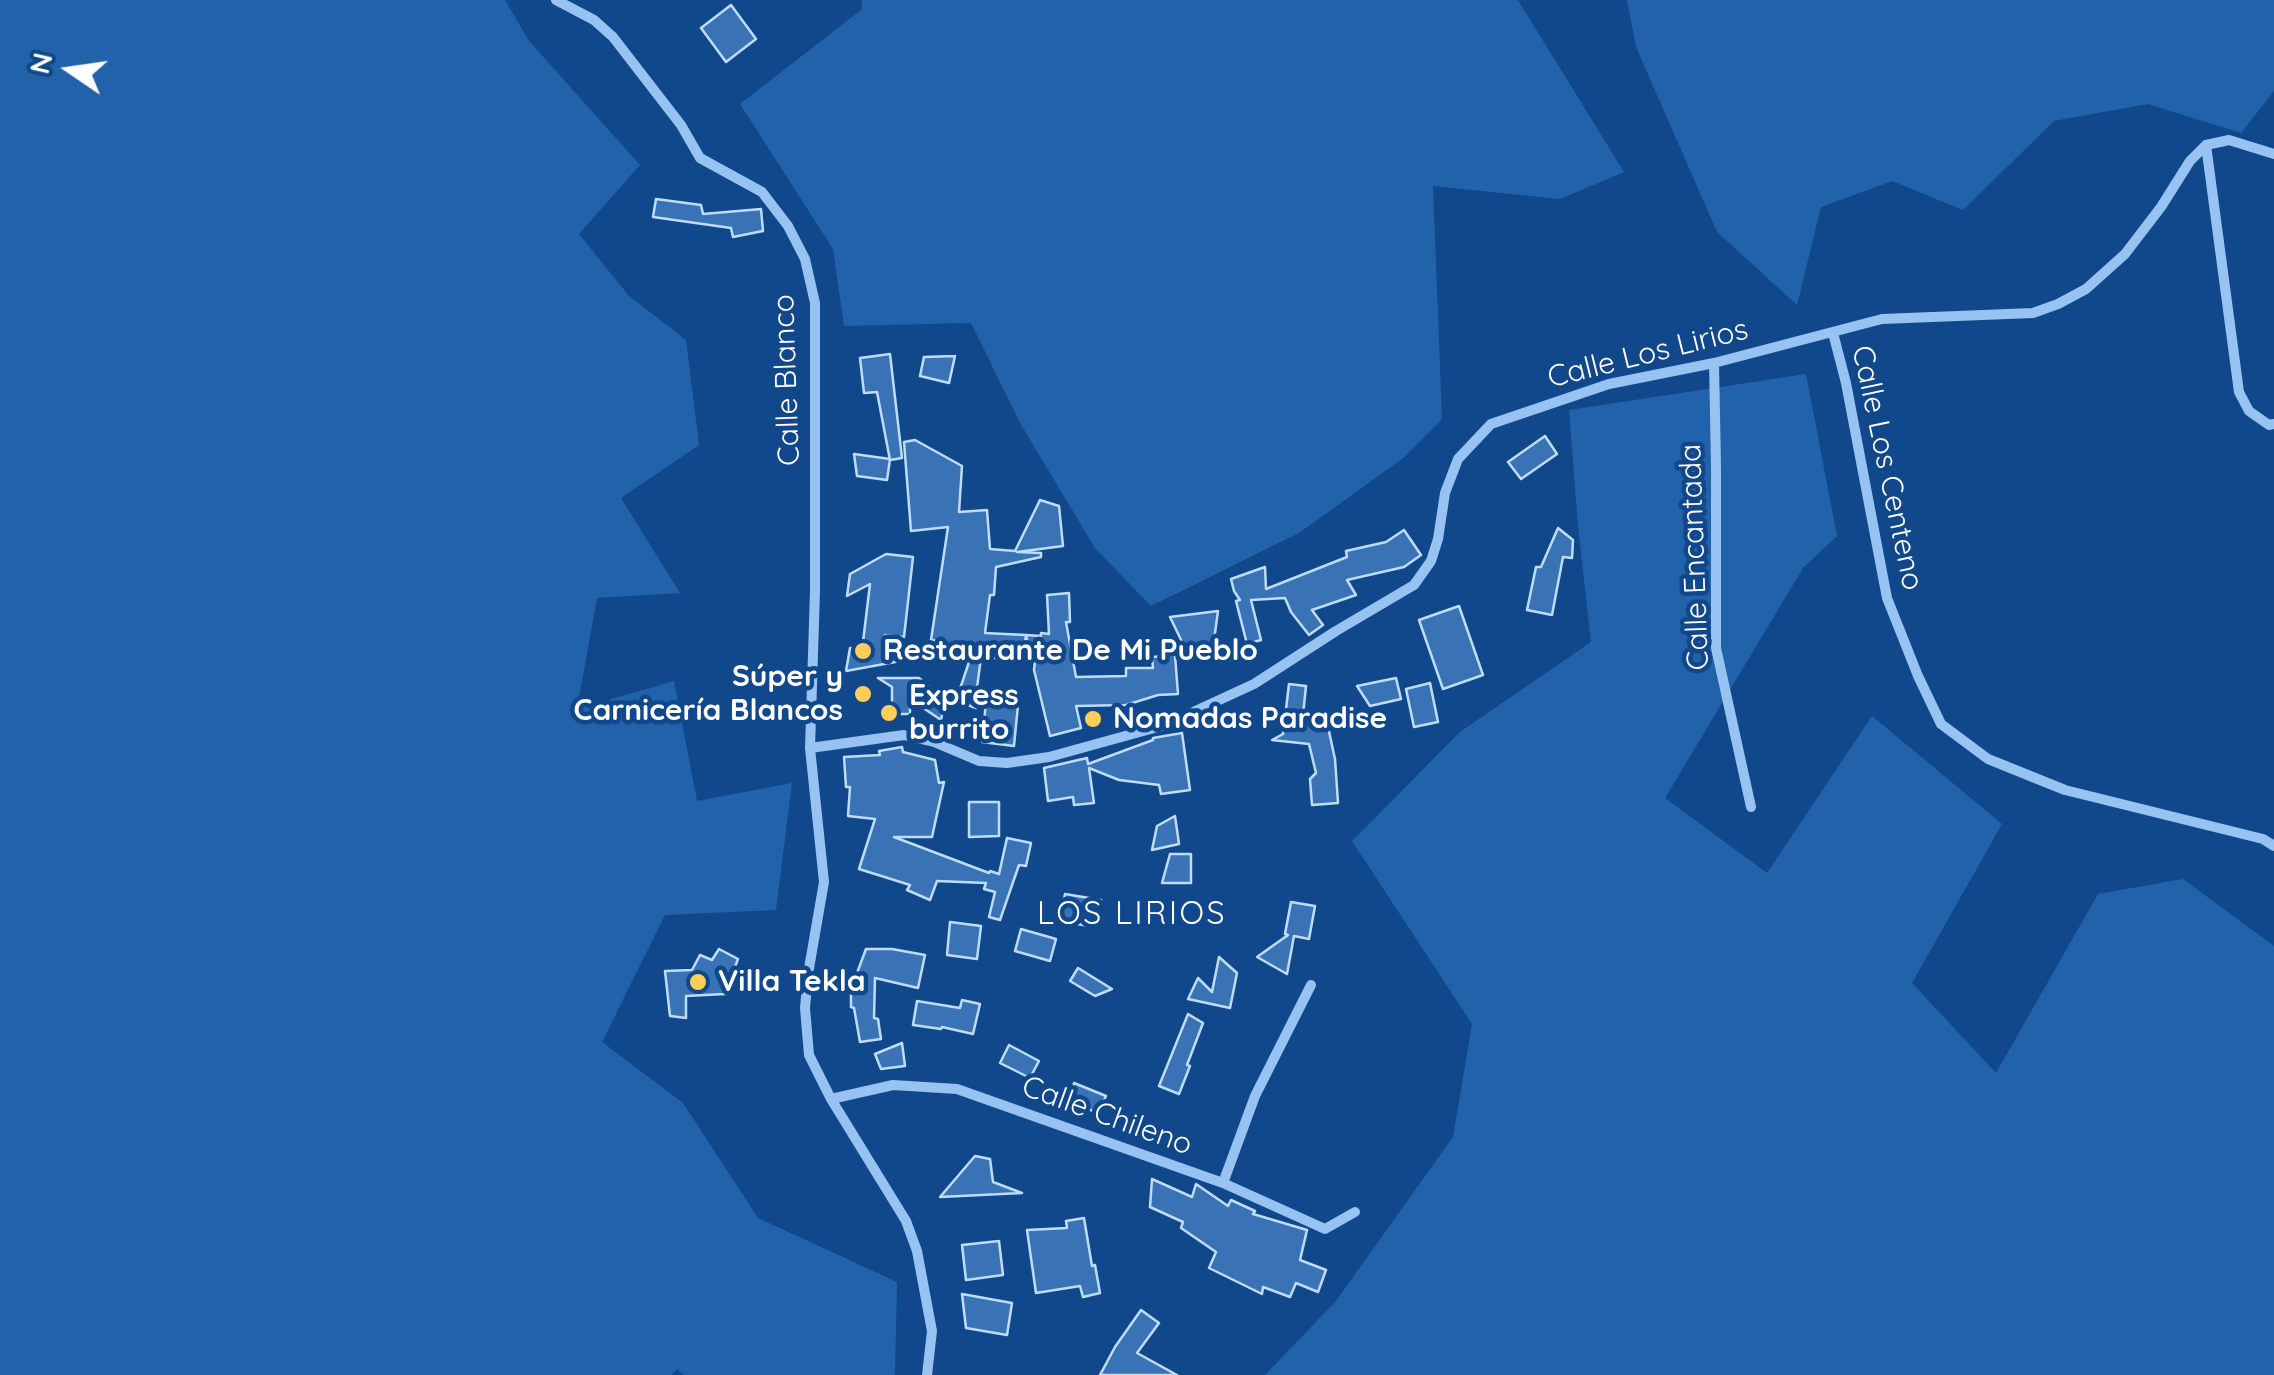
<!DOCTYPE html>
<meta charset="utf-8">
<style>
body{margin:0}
#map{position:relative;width:2274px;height:1375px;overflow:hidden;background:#11488b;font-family:Quicksand,sans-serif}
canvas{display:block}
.north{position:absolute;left:20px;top:20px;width:100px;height:100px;-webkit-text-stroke:8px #11488b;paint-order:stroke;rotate:283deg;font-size:28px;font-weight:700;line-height:40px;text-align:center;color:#fff}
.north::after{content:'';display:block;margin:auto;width:35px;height:45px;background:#fff;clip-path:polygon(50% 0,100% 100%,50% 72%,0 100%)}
</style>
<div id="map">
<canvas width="2274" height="1375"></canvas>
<div class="north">N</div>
</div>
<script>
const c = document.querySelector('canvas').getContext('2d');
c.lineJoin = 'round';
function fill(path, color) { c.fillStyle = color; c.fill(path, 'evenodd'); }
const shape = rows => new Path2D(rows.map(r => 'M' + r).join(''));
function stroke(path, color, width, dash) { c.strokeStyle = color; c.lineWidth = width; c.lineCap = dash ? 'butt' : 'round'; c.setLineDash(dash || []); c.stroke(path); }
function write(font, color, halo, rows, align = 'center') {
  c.font = font + ' Quicksand,sans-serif'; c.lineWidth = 9; c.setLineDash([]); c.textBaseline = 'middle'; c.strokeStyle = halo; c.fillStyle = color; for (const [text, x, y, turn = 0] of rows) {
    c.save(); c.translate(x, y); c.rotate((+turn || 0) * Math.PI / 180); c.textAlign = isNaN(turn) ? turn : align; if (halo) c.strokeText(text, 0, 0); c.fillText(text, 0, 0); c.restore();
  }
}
const green = shape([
 [0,0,505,0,529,41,640,165,579,234,629,296,686,340,699,445,621,498,680,593,597,598,577,709,674,681,697,801,792,783,776,910,665,915,602,1042,683,1103,758,1218,897,1282,895,1375,684,1375,677,1369,671,1375,0,1375],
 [862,0,1518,0,1624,172,1560,199,1433,186,1442,419,1402,459,1299,533,1151,606,1095,548,1020,423,971,323,844,326,833,249,740,104,861,10],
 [1627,0,2274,0,2274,91,2241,133,2148,104,2054,121,1963,210,1892,181,1821,207,1797,305,1717,232,1636,47],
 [1806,374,1837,536,1803,568,1665,798,1767,873,1872,716,2002,824,1912,983,1996,1073,2098,894,2183,879,2274,946,2274,1375,1265,1375,1336,1301,1453,1137,1472,1024,1352,841,1460,732,1591,642,1578,526,1569,410]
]);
const building = shape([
 [731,5,756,39,726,62,701,28,731,5],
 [656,199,701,205,703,214,761,209,763,231,733,237,731,228,653,217,656,199],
 [890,354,902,458,890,460,877,392,864,393,860,358,890,354],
 [955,356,949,383,920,376,924,357,955,356],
 [1545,436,1557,454,1521,479,1508,462,1545,436],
 [915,440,962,466,959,512,987,510,990,549,1015,551,1040,500,1059,506,1063,546,1017,552,1041,553,1041,557,996,567,994,595,990,595,985,633,1026,635,1023,660,981,657,977,688,982,689,976,708,956,701,969,662,958,661,959,656,943,642,931,640,948,527,911,531,904,442,915,440],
 [854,454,890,459,887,480,857,476,854,454],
 [1558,528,1573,540,1572,558,1563,557,1552,615,1527,610,1536,567,1541,567,1558,528],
 [1404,530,1421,555,1404,567,1347,580,1356,595,1312,610,1323,625,1309,635,1291,612,1285,598,1251,600,1261,640,1247,644,1236,601,1240,600,1234,591,1231,579,1265,567,1266,589,1347,557,1346,551,1386,542,1404,530],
 [886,554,913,557,904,637,885,635,882,655,906,660,846,671,850,648,862,650,870,584,847,596,850,574,886,554],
 [1069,593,1070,622,1066,622,1076,677,1126,676,1126,668,1153,668,1152,657,1175,655,1178,694,1158,695,1126,705,1076,706,1081,728,1050,736,1034,670,1035,661,1032,661,1026,635,1041,636,1041,633,1049,634,1047,595,1069,593],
 [1459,606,1483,675,1443,689,1419,620,1459,606],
 [1218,611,1213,648,1183,644,1170,617,1218,611],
 [878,678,919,678,945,700,941,720,910,699,910,714,892,714,892,687,878,678],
 [1396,678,1401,699,1370,706,1357,686,1396,678],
 [1430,683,1438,722,1414,727,1406,689,1430,683],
 [1289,684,1306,686,1302,725,1325,713,1335,759,1338,803,1312,805,1310,779,1316,773,1309,744,1272,740,1283,734,1289,684],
 [986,702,1018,705,1014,746,982,742,986,702],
 [1182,733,1190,790,1161,794,1159,785,1119,780,1089,768,1094,803,1074,805,1073,797,1048,801,1044,768,1087,758,1088,764,1153,740,1153,738,1182,733],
 [902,747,903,752,935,760,939,783,944,782,932,837,894,837,989,873,990,871,999,874,1007,838,1031,843,1026,866,1019,865,1000,920,989,917,995,892,984,889,986,883,937,881,930,900,907,890,910,885,859,869,875,819,848,816,850,787,846,787,844,757,880,755,879,751,902,747],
 [969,802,999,802,999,836,969,837,969,802],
 [1175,816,1179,844,1152,850,1157,826,1175,816],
 [1170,854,1191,854,1191,883,1162,883,1170,854],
 [1065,894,1101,900,1089,926,1060,921,1065,894],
 [1291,902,1315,906,1309,939,1294,936,1287,974,1257,957,1288,935,1285,934,1291,902],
 [950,922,981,926,977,959,947,955,950,922],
 [1021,929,1056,939,1050,961,1015,951,1021,929],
 [719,949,738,959,725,994,686,996,686,1018,670,1016,665,971,692,970,700,955,712,960,719,949],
 [866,949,892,949,925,955,918,988,875,978,874,1018,878,1019,881,1039,860,1042,854,1008,851,1007,851,989,866,949],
 [1219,957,1237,973,1230,1008,1188,999,1198,978,1212,992,1219,957],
 [1078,968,1112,989,1095,996,1070,981,1078,968],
 [962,1000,980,1004,973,1034,942,1027,941,1029,913,1025,917,1001,960,1008,962,1000],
 [1188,1014,1203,1023,1187,1065,1190,1066,1179,1094,1159,1086,1188,1014],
 [902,1043,905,1066,881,1069,875,1054,902,1043],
 [1009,1045,1039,1061,1030,1078,1000,1063,1009,1045],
 [1074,1083,1106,1096,1098,1113,1071,1102,1074,1083],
 [975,1156,990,1159,993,1182,1022,1193,940,1197,975,1156],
 [1152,1179,1192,1197,1196,1184,1228,1206,1231,1200,1255,1211,1253,1214,1307,1230,1300,1260,1326,1270,1318,1292,1296,1283,1290,1297,1263,1287,1262,1294,1209,1268,1216,1252,1181,1228,1183,1222,1150,1207,1152,1179],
 [1084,1218,1092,1266,1095,1265,1100,1293,1083,1297,1080,1286,1036,1293,1027,1230,1067,1228,1066,1221,1084,1218],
 [999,1241,1003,1275,966,1280,962,1245,999,1241],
 [962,1294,1012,1303,1007,1335,966,1328,962,1294],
 [1141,1310,1159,1323,1137,1353,1177,1375,1100,1375,1115,1347,1141,1310]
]);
const street = shape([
 [556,0,594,20,613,37,681,125,700,158,762,192,788,226,805,259,815,303,815,591,810,748,824,882,808,974,805,1008,809,1055,831,1099,906,1221,917,1251,932,1331,927,1375],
 [2206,145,2239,392,2249,411,2269,425,2274,424],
 [1833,333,1846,383,1887,598,1918,676,1941,724,1988,759,2065,790,2263,839,2274,846],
 [1714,363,1716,466,1716,648,1751,807],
 [810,748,904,735,934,742,979,761,1007,763,1049,757,1165,725,1254,684,1336,631,1414,585,1431,561,1438,539,1445,493,1458,459,1491,424,1609,384,1714,363,1882,319,2033,313,2058,304,2086,289,2125,254,2161,207,2190,161,2206,145,2229,140,2274,154],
 [831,1099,893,1085,957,1089,1223,1183,1325,1229,1355,1212],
 [1223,1183,1255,1096,1311,985]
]);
const markers = [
 [863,651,10,"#ffcd58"],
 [863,694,10,"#ffcd58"],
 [889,713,10,"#ffcd58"],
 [1093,719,10,"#ffcd58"],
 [698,982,10,"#ffcd58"]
];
const streetNames = [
 ["Calle Los Lirios",1648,354,-14],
 ["Calle Blanco",787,380,-92],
 ["Calle Los Centeno",1887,468,78],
 ["Calle Encantada",1695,557,-92],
 ["Calle Chileno",1107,1116,20]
];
const poiNames = [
 ["Restaurante De Mi Pueblo",883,651],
 ["Súper y",843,677,"right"],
 ["Carnicería Blancos",843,711,"right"],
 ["Express",909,696],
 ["burrito",909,730],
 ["Nomadas Paradise",1113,719],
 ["Villa Tekla",718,982]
];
const neighbourhoodNames = [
 ["LOS LIRIOS",1132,914]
];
fill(green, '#2262ab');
fill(building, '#3972b5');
stroke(building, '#bfdcfd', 2.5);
stroke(street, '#98c2f2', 10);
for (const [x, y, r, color] of markers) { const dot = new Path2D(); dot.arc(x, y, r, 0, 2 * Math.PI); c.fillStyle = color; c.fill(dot); stroke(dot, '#11488b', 4); }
write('30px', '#fff', '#11488b', streetNames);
write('bold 30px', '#fff', '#11488b', poiNames, 'left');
c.letterSpacing = '2.5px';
write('32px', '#fff', '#11488b', neighbourhoodNames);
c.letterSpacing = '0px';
</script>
